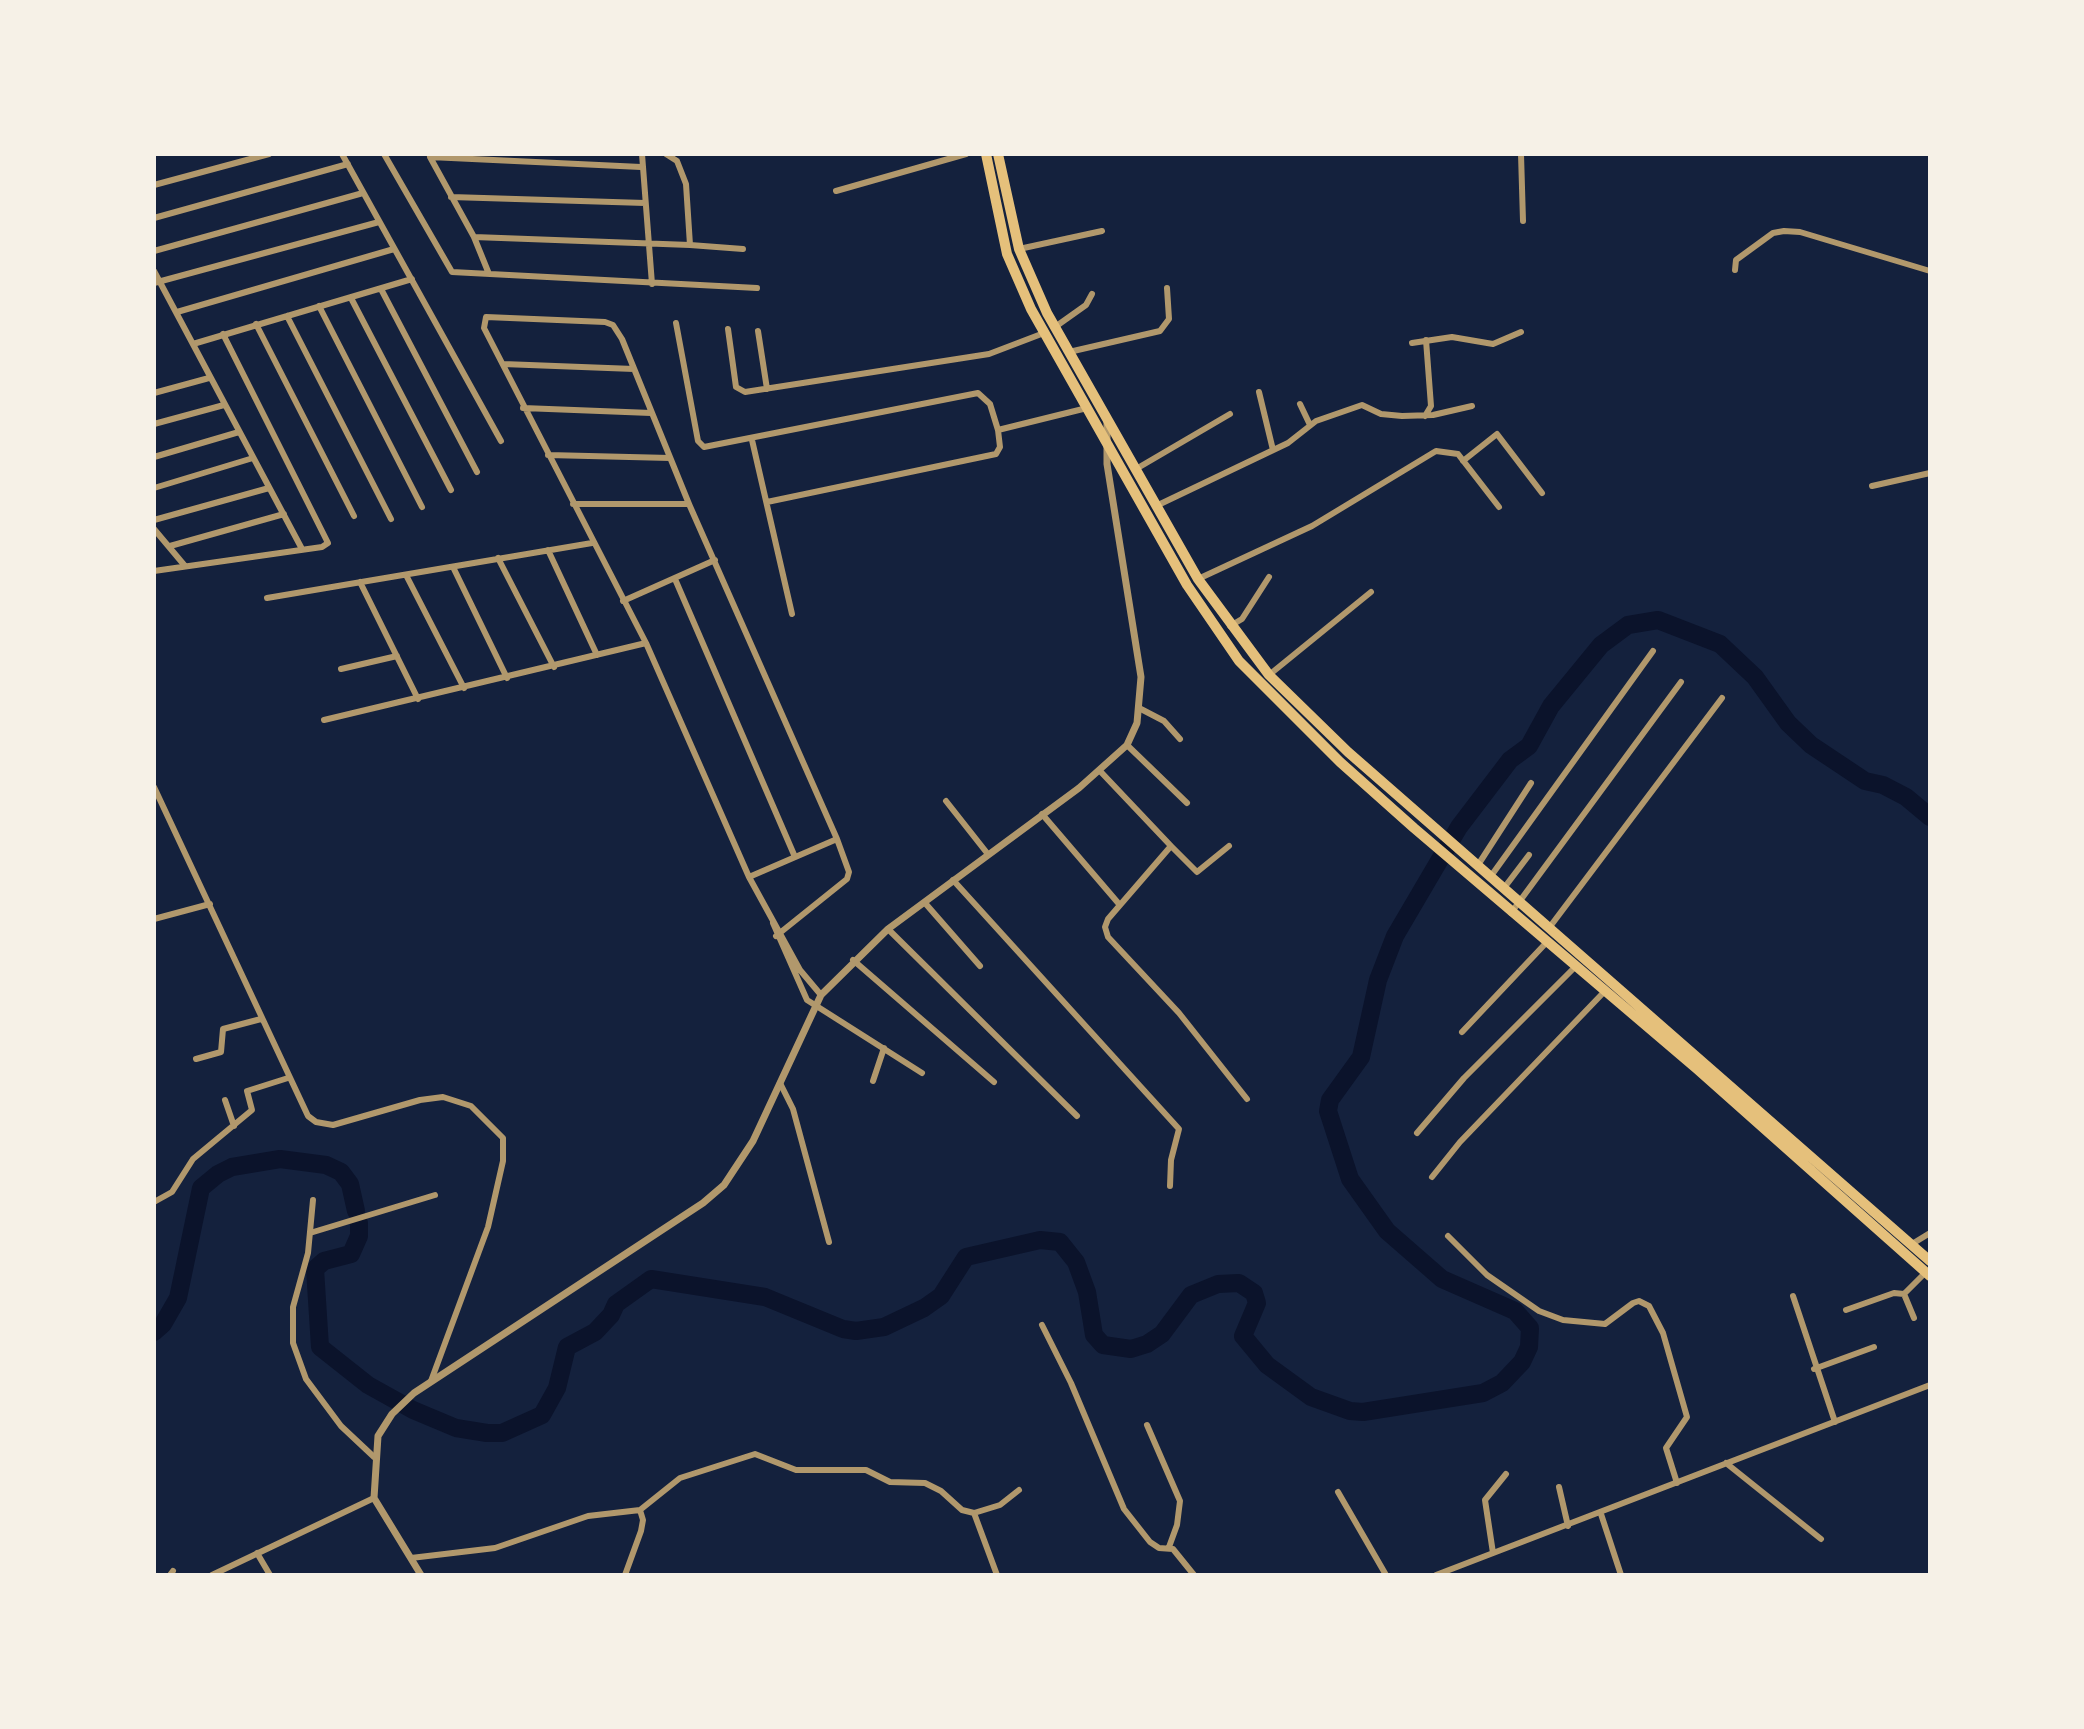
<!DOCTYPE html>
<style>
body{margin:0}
#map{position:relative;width:2084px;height:1729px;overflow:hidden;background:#14213d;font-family:"Source Serif 4",serif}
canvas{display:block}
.frame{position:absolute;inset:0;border:156px solid #f6f1e7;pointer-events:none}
</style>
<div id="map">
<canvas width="2084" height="1729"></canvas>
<div class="frame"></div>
</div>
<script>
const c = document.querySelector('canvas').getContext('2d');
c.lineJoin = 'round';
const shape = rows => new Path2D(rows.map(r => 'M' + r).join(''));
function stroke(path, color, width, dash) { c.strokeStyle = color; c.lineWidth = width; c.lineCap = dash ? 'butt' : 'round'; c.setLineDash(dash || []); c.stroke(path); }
const river = shape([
 [359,1223,359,1236,351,1254,324,1261,315,1269,320,1347,368,1385,413,1410,456,1428,487,1433,502,1433,542,1415,557,1388,567,1347,595,1332,611,1315,616,1304,651,1279,765,1297,843,1329,856,1331,884,1327,924,1308,941,1296,966,1257,1040,1240,1060,1242,1076,1262,1087,1292,1094,1335,1103,1345,1131,1349,1147,1344,1162,1334,1191,1295,1218,1284,1239,1283,1254,1293,1257,1303,1243,1336,1267,1365,1311,1397,1350,1411,1363,1412,1483,1393,1502,1383,1522,1362,1529,1347,1530,1328,1515,1311,1442,1279,1387,1231,1350,1179,1328,1111,1330,1100,1361,1057,1378,980,1395,936,1459,827,1510,760,1529,746,1551,706,1601,645,1628,625,1658,620,1720,644,1755,677,1788,723,1811,745,1865,781,1883,785,1906,797,1930,817],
 [154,1332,163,1324,178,1298,201,1188,218,1174,232,1167,280,1159,326,1165,341,1172,350,1184,356,1211]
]);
const minor = shape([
 [342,154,501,441],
 [384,154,452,272,757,288],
 [642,154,652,284],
 [666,154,677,161,686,184,690,245,743,249],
 [1521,154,1523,221],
 [430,157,641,167],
 [430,157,474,237,489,274],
 [154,185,269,154],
 [836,191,966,154],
 [451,197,645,203],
 [154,218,348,164],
 [474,237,690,245],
 [1019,249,1102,231],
 [154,251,363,193],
 [1735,270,1736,260,1773,233,1784,231,1800,232,1930,271],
 [154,271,302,549],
 [154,283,379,222],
 [381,289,477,472],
 [351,298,451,490],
 [319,306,422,507],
 [177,312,394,249],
 [287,316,391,519],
 [676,323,698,441,704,447,978,393,990,404,998,430,1000,447,996,454,767,502],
 [256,324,354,516],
 [1055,327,1086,305,1092,294],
 [728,329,736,387,745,392,989,354,1044,333],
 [758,331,767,389],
 [1412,343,1452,337,1493,344,1521,332],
 [193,344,412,279],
 [1069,352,1160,331,1169,319,1167,288],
 [503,364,634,369],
 [1259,392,1273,450],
 [154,393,209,378],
 [1300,404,1310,425],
 [523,408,651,413],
 [1425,416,1431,406,1426,340],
 [154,424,224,405],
 [998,430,1087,408],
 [752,440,792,614],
 [548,455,670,458],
 [154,457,239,432],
 [1463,461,1497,434,1542,493],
 [1136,469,1230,414],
 [1872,486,1930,473],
 [154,488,253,458],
 [573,504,689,504],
 [1156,506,1288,443,1316,421,1362,405,1381,414,1402,416,1433,415,1472,406],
 [154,520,269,488],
 [154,529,185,566],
 [170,546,284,514],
 [548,550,597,655],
 [498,558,554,667],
 [453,567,507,678],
 [154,571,322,547,328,543,223,334],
 [406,575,464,688],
 [675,579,795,857],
 [1198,579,1312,526,1436,451,1458,454,1499,507],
 [360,582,418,699],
 [267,598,592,543],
 [623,601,715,560],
 [1230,626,1242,619,1269,577],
 [341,669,397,656],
 [1269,675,1371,592],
 [1139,708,1164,721,1180,739],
 [324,720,646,643],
 [1127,745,1187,803],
 [1100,771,1171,846,1108,919,1105,927,1108,937,1179,1013,1247,1099],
 [154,787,308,1116,316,1122,333,1125,420,1100,443,1097,471,1106,503,1138,503,1161,488,1227,431,1381],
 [946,801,987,853],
 [1042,814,1119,904],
 [1171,846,1197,872,1229,846],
 [1478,865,1531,783],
 [1491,876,1653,651],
 [749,877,800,970,821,995],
 [953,880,1179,1129,1171,1160,1170,1186],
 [1504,888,1529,855],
 [925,903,980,966],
 [1511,913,1681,682],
 [154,919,210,904],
 [773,923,807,1000,922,1073],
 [1549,928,1722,698],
 [888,929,1077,1116],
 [776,936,847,879,849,872,837,839,689,504,622,339,613,325,605,322,486,317,484,328,646,643,749,877,837,839],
 [853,960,994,1082],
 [1462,1032,1546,943],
 [196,1059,221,1052,223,1029,261,1019],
 [873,1081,884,1048],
 [780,1083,793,1109,829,1242],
 [225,1100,234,1126],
 [1417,1133,1464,1078,1575,967],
 [1432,1177,1460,1142,1604,992],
 [313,1200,308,1253,293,1307,293,1343,306,1379,341,1426,374,1457],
 [154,1202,172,1192,193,1159,252,1110,247,1091,288,1078],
 [310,1233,435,1195],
 [1448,1236,1487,1275,1539,1311,1563,1320,1605,1324,1633,1303,1639,1301,1649,1306,1663,1333,1687,1417,1666,1448,1677,1483],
 [1912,1244,1930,1233],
 [1904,1294,1914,1318],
 [1793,1296,1835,1422],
 [1846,1310,1894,1293,1904,1294,1926,1272],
 [1042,1325,1071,1383,1124,1509,1150,1542,1159,1548,1173,1549,1194,1575],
 [1814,1369,1874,1347],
 [1147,1425,1180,1501,1177,1525,1169,1547],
 [1726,1463,1821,1539],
 [1559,1487,1568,1526],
 [1338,1492,1386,1575],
 [640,1510,680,1478,755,1454,796,1470,866,1470,890,1482,925,1483,941,1491,962,1510,974,1513,1000,1505,1019,1490],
 [974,1513,997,1575],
 [1601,1514,1621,1575],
 [257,1553,270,1575],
 [1493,1553,1485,1500,1506,1474],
 [411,1558,495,1548,588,1516,640,1510,643,1520,641,1531,625,1575],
 [170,1575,173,1571],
 [212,1575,374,1498],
 [1436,1575,1930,1385]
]);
const tertiary = shape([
 [421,1575,374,1498,378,1436,392,1414,414,1393,703,1203,724,1185,753,1141,821,995,888,929,1079,788,1127,745,1137,723,1141,677,1107,464,1107,420]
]);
const trunk = shape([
 [986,154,1007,254,1031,309,1187,585,1239,661,1340,762,1414,828,1697,1069,1930,1276],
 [998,154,1019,249,1047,313,1198,579,1269,675,1348,752,1930,1261]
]);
stroke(river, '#0b132b', 18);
stroke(minor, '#b1986c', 6);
stroke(tertiary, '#b1986c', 7);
stroke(trunk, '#e5c07b', 10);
</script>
